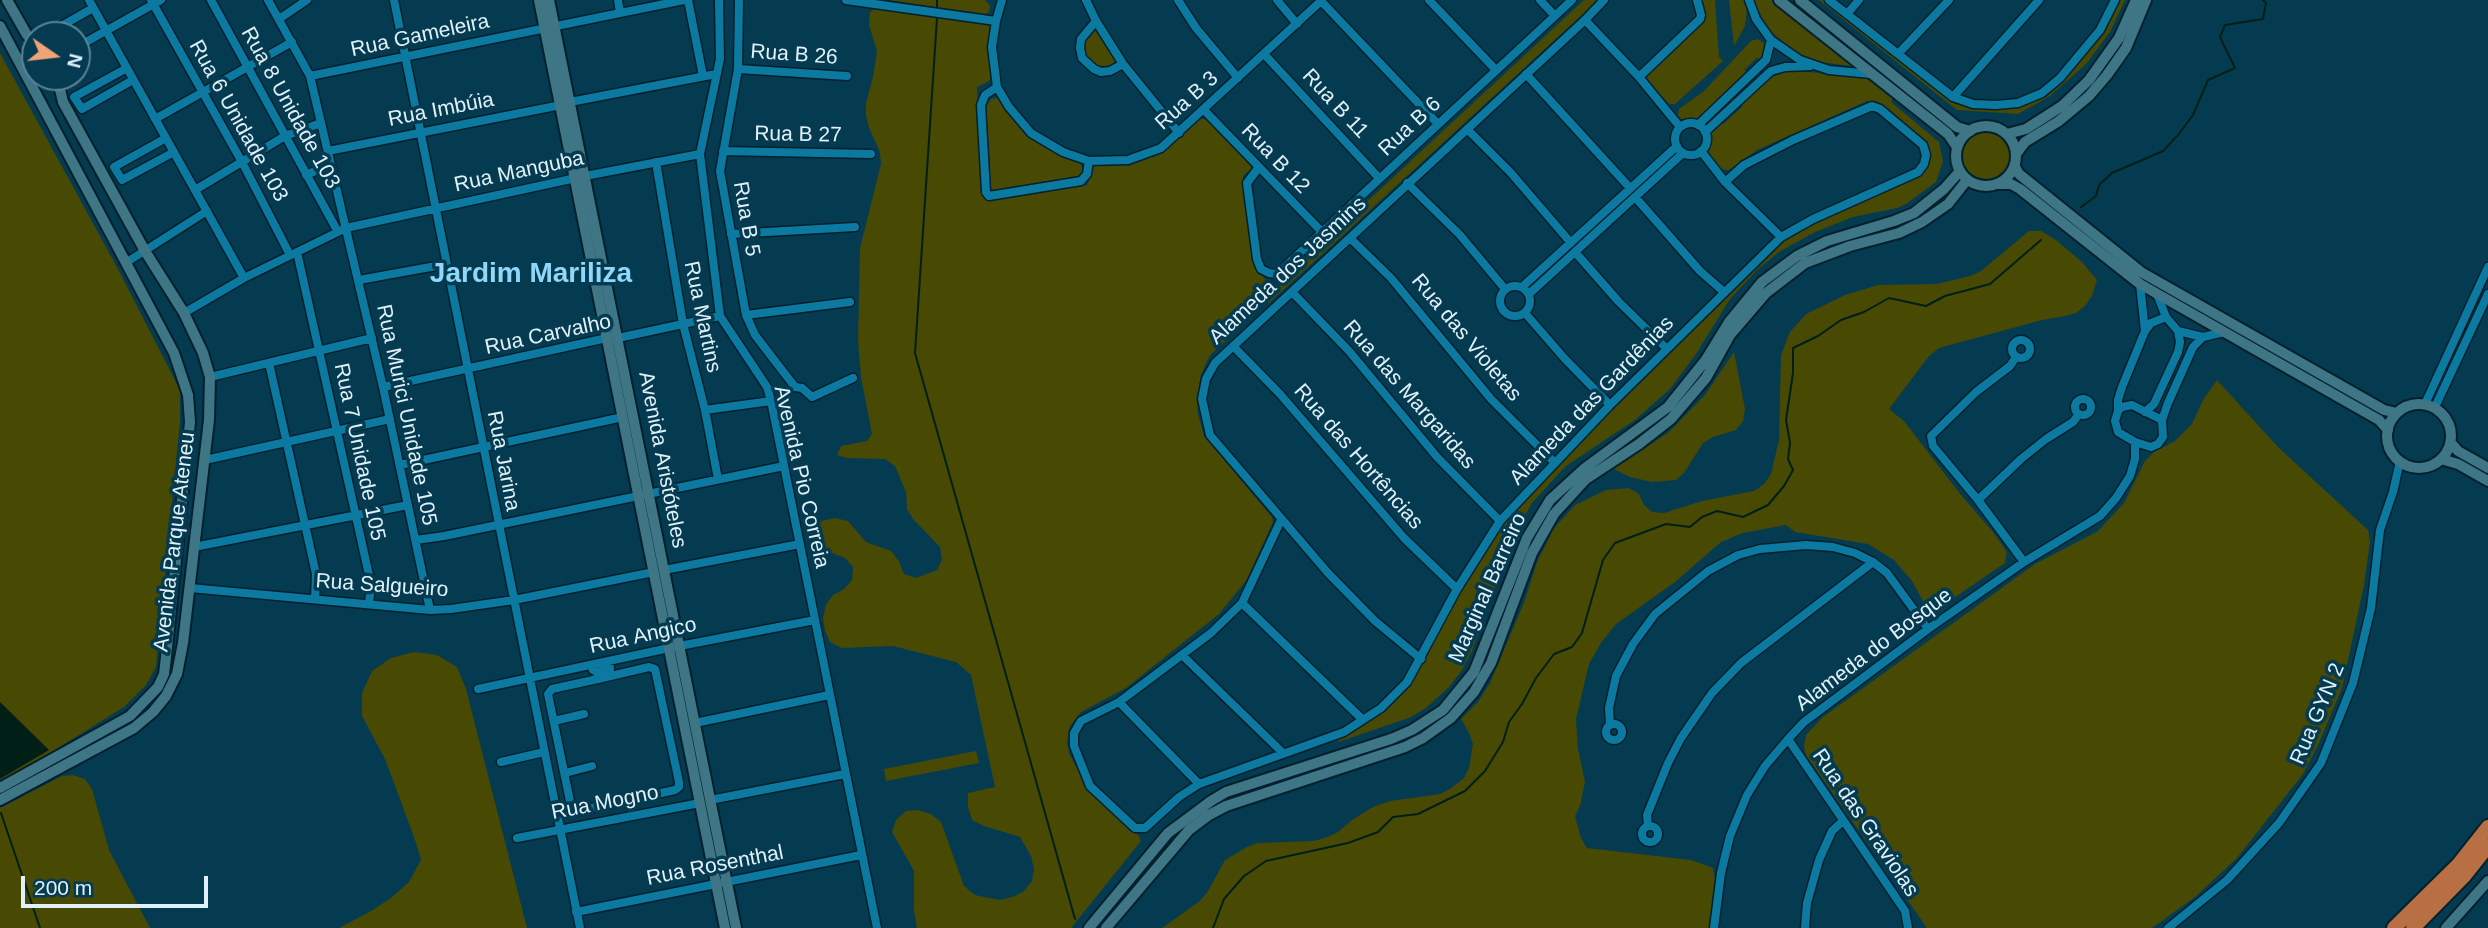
<!DOCTYPE html>
<meta charset="utf-8">
<style>
body{margin:0}
#map{position:relative;width:2488px;height:928px;overflow:hidden;background:#043b50;font-family:Arial,sans-serif}
canvas{display:block}
.north{position:absolute;left:21px;top:21px;width:70px;height:70px;box-sizing:border-box;background:#043b50;border:2px solid #5c8494;border-radius:50%;rotate:104deg;font-size:19px;font-weight:700;line-height:28px;text-align:center;color:#e1f1fa}
.north::after{content:'';display:block;margin:auto;width:24px;height:32px;background:#efa377;clip-path:polygon(50% 0,100% 100%,50% 72%,0 100%)}
.scale{position:absolute;left:21px;top:876px;width:187px;height:32px;box-sizing:border-box;border:4px solid #e1f1fa;border-top:0;padding-left:9px;font-size:21px;line-height:24px;white-space:nowrap;color:#e1f1fa;-webkit-text-stroke:5px #043b50;paint-order:stroke}
</style>
<div id="map">
<canvas width="2488" height="928"></canvas>
<div class="north">N</div>
<div class="scale">200 m</div>
</div>
<script>
const c = document.querySelector('canvas').getContext('2d');
c.lineJoin = 'round';
function fill(path, color) { c.fillStyle = color; c.fill(path, 'evenodd'); }
const shape = rows => new Path2D(rows.map(r => 'M' + r).join(''));
function stroke(path, color, width, dash) { c.strokeStyle = color; c.lineWidth = width; c.lineCap = dash ? 'butt' : 'round'; c.setLineDash(dash || []); c.stroke(path); }
function write(font, color, halo, rows, align = 'center') {
  c.font = font + ' Arial,sans-serif'; c.lineWidth = 7; c.setLineDash([]); c.textBaseline = 'middle'; c.strokeStyle = halo; c.fillStyle = color; for (const [text, x, y, turn = 0] of rows) {
    c.save(); c.translate(x, y); c.rotate((+turn || 0) * Math.PI / 180); c.textAlign = isNaN(turn) ? turn : align; if (halo) c.strokeText(text, 0, 0); c.fillText(text, 0, 0); c.restore();
  }
}
const green = shape([
 [888,0,985,0,990,6,989,12,986,14],
 [1584,0,1598,0,1269,303,1259,303,1254,315,1211,354,1207,361,1201,375,1197,398,1198,414,1204,436,1272,517,1273,522,1246,581,1219,614,1126,688,1081,712,1070,726,1067,742,1069,753,1088,790,1137,833,1141,841,1071,928,917,928,914,911,914,871,892,832,896,820,906,811,918,810,931,814,941,822,964,886,975,895,999,900,1012,897,1023,892,1032,881,1034,869,1031,856,1020,837,984,826,972,820,968,807,968,793,995,787,971,675,956,662,893,646,842,648,830,642,825,631,823,618,826,605,833,595,844,589,852,580,853,567,845,558,821,549,812,541,812,528,822,521,835,518,848,521,866,542,891,551,899,561,904,574,916,578,937,570,942,560,940,547,913,519,907,509,906,492,895,466,885,459,847,458,837,455,841,446,867,441,872,434,861,377,858,340,860,248,881,164,880,152,869,128,866,115,866,103,873,77,877,51,869,25,870,12,874,9,990,25,989,51,992,76,989,81,977,87,982,195,985,199,992,200,1087,185,1094,166,1125,163,1148,157,1154,154,1197,119,1206,119,1251,166,1251,169,1243,176,1243,183,1256,269,1267,281,1268,287,1261,300],
 [1702,0,1715,0,1719,57,1723,61,1675,104,1669,104,1648,82,1647,76,1648,72,1704,14],
 [1729,0,1744,0,1747,10,1745,26,1734,46],
 [1753,0,1774,0,1859,67,1820,62,1795,52,1768,29],
 [1819,0,1827,0,1951,99,1997,107,2043,95,2102,32,2118,0,2125,0,2110,32,2087,63,2050,96,2018,114,1957,110],
 [1092,31,1099,31,1115,56,1115,61,1111,66,1098,66,1089,60,1084,53,1083,40],
 [1758,39,1765,44,1767,49,1763,59,1757,58,1744,70,1748,72,1697,119,1683,120,1678,117,1679,109,1704,91,1751,41],
 [0,53,118,269,180,390,180,422,156,667,146,685,124,707,0,784],
 [1788,70,1870,78,1894,96,1891,102,1939,142,1943,161,1936,182,1906,204,1897,208,1853,217,1815,232,1779,252,1758,269,1730,299,1696,354,1670,389,1635,420,1566,466,1532,503,1513,538,1472,651,1462,670,1449,687,1426,708,1409,718,1338,742,1338,738,1363,724,1414,677,1466,577,1495,532,1548,474,1759,263,1785,241,1813,223,1927,166,1930,153,1928,143,1884,105,1873,101,1867,101,1757,150,1729,170,1720,169,1706,150,1709,133,1718,123,1723,124,1743,106,1740,104,1768,79],
 [997,98,1002,100,1013,118,1034,139,1051,150,1079,161,1083,170,1080,178,998,192,991,189,986,107,991,99],
 '1962 155a24 24 0 1 1 48 0a24 24 0 1 1-48 0Z',
 [2029,231,2041,231,2056,240,2082,262,2097,280,2092,296,2085,306,2076,313,2065,316,2042,320,1939,348,1929,356,1889,409,1904,421,1961,495,1993,532,2007,552,2005,563,1945,604,1933,607,1923,601,1912,581,1894,560,1868,544,1795,532,1786,525,1743,533,1721,542,1675,582,1616,624,1601,643,1589,664,1576,719,1578,749,1585,782,1580,806,1575,816,1581,838,1587,848,1691,860,1713,868,1715,880,1710,928,1162,928,1200,901,1208,891,1225,860,1247,847,1258,843,1313,841,1325,838,1338,832,1352,820,1373,807,1390,801,1440,794,1450,789,1464,778,1469,768,1473,744,1469,733,1461,719,1478,702,1490,683,1525,600,1537,562,1554,528,1575,505,1606,490,1629,488,1639,494,1644,505,1652,512,1664,513,1702,501,1754,491,1764,484,1771,474,1779,440,1781,355,1790,332,1806,314,1845,295,1878,285,1937,284,1970,276,1981,271],
 [1734,352,1745,409,1743,421,1736,430,1713,437,1703,443,1684,473,1676,480,1652,482,1630,477,1614,469,1669,432,1705,395],
 [2217,380,2279,448,2368,530,2370,541,2364,585,2342,688,2319,743,2303,774,2237,858,2195,897,2152,928,1927,928,1806,755,1804,746,1806,735,1823,717,2035,564,2098,531,2124,503,2145,461,2154,452,2175,441,2192,424,2203,400],
 [414,652,437,655,457,667,466,689,527,928,339,928,373,910,392,897,409,882,421,860,414,837,385,759,362,716,362,693,372,671,391,658],
 [976,751,979,763,886,781,884,769],
 [73,775,85,779,92,789,109,850,150,928,0,928,0,808,62,776]
]);
const water = shape([
 [0,702,49,750,0,779]
]);
const stream = shape([
 [937,8,937,0],
 [937,18,915,353,1075,919],
 [2081,207,2096,196,2099,185,2112,173,2163,151,2178,135,2193,115,2208,80,2235,68,2220,37,2225,25,2263,19,2266,3,2263,0],
 [1,813,40,928],
 [1213,928,1224,899,1244,876,1266,861,1348,843,1378,832,1393,817,1418,814,1465,791,1485,771,1503,742,1509,722,1522,704,1536,678,1554,654,1572,647,1582,633,1603,560,1615,543,1666,524,1690,527,1702,517,1717,511,1743,517,1768,505,1784,486,1793,470,1788,459,1790,443,1786,420,1793,373,1793,348,1818,336,1841,320,1864,312,1889,298,1926,306,1945,296,1990,284,2041,240]
]);
const street = shape([
 [89,0,244,278],
 [151,0,242,162,290,255],
 [211,0,338,232],
 [268,0,310,76,383,387,430,610],
 [394,0,580,928],
 [618,0,620,13],
 [688,0,703,76],
 [719,0,720,59,700,154,720,316,767,387,771,401,877,928],
 [739,0,738,69,720,171,746,315,755,335,795,387,802,388,812,397,853,378],
 [846,0,996,21],
 [1002,0,996,21,992,47,997,87,1009,107,1031,133,1063,152,1089,161,1128,160,1161,148,1322,0],
 [1086,0,1096,21,1123,64,1179,133],
 [1178,0,1196,28,1238,78],
 [1277,0,1297,24],
 [1429,0,1496,70],
 [1540,0,1555,16],
 [1749,0,1756,19,1771,40,1800,60,1829,70,1871,74],
 [1829,0,1953,97,1973,104,1996,105,2018,103,2042,93,2060,78,2100,30,2115,0],
 [1321,1,1438,124],
 [1847,14,1859,0],
 [279,19,307,0],
 [1585,20,1639,77,1680,127],
 [1096,21,1081,39,1080,48,1082,58,1094,69,1101,72,1110,71,1123,64],
 [49,33,93,8],
 [77,47,161,0],
 [1264,54,1379,178],
 [1898,54,1949,0],
 [127,68,74,97,82,109,133,80],
 [738,69,847,76],
 [1526,74,1630,188],
 [310,76,684,0],
 [1639,77,1700,19,1701,15,1697,0],
 [997,87,985,95,981,105,986,192,989,196,1081,181,1087,174,1089,161],
 [1953,97,2039,0],
 [570,102,716,74],
 [1204,110,1322,232],
 [155,119,292,42],
 '1675 139a16 16 0 1 1 32 0a16 16 0 1 1-32 0Z',
 [1698,125,1766,60,1771,40],
 [1467,129,1511,173,1571,243],
 [1705,132,1771,71,1785,67,1810,66],
 [166,138,114,167,122,180,174,152],
 [328,151,561,105],
 [723,151,871,154],
 [1701,151,1725,182,1781,237],
 [656,162,683,324,705,410,718,479],
 [1259,167,1247,183,1257,259,1261,269,1269,273,1277,274,1572,0],
 [306,175,331,164],
 [1407,183,1460,235,1505,289],
 [195,190,285,136,321,123],
 [1635,197,1700,271,1724,292],
 [731,234,855,227],
 [1350,238,1391,278,1491,399,1554,462],
 [297,252,371,584,369,604],
 [1575,252,1619,302,1667,349],
 [127,262,207,211],
 [359,280,447,264],
 '1500 301a15 15 0 1 1 30 0a15 15 0 1 1-30 0Z',
 [1522,287,1677,146],
 [1292,292,1349,351,1437,457,1500,521],
 [1529,294,1683,153],
 [2157,294,2166,317],
 [184,313,244,278,346,228,585,176,700,154],
 [1525,313,1565,359,1610,405],
 [746,315,850,302],
 [2145,331,2151,323,2166,317,2178,331,2180,342,2178,352,2154,404,2145,412],
 [2178,331,2203,337],
 '2012 349a9 9 0 1 1 18 0a9 9 0 1 1-18 0Z',
 [1234,347,1280,394,1404,538,1457,589],
 [2016,357,2010,366,1976,392,1931,436,1933,446,1978,500,2024,562],
 [269,363,316,574,315,599],
 [210,377,372,338],
 [383,387,607,338,618,338,720,316],
 '2075 407a8 8 0 1 1 16 0a8 8 0 1 1-16 0Z',
 [2425,404,2488,267],
 [2435,407,2488,294],
 [705,410,771,401],
 [2118,411,2118,400,2122,387,2145,331,2140,284],
 [2162,420,2132,405,2122,407,2118,411,2115,421,2118,432,2135,442,2151,447,2158,444,2163,437,2162,420,2168,403,2193,347,2203,337,2224,332],
 [205,460,390,419],
 [400,465,623,417],
 [1978,500,2021,459,2046,439,2073,422,2079,414],
 [1281,520,1242,603,1211,633,1119,702,1081,721,1074,733,1074,746,1090,786,1135,828,1145,828,1179,797,1199,784,1344,732,1381,708,1407,682,1457,589,1500,521,1610,405,1781,237,1813,219,1918,172,1924,164,1926,155,1923,145,1880,109,1872,106,1793,140,1744,165,1725,182],
 [416,540,444,536,784,466],
 [194,547,408,505],
 [664,570,800,544],
 [190,588,430,610,451,609,514,600,654,572],
 [1242,603,1362,719],
 [1182,655,1283,753],
 [1421,659,1375,621,1328,573,1210,435,1202,399,1206,379,1215,363,1585,20,1604,0],
 [593,670,597,672,610,669,609,661],
 [597,672,598,679,552,689,548,694,571,806,576,810,582,810,675,790,679,787,679,782,655,669,649,667,598,679],
 [478,689,669,648,815,620],
 [1119,702,1199,784],
 [554,721,584,714],
 [695,723,829,695],
 '1606 732a8 8 0 1 1 16 0a8 8 0 1 1-16 0Z',
 [1610,725,1609,708,1616,676,1633,644,1655,614,1708,571,1738,555,1760,549,1806,545,1833,547,1855,553,1873,562,1887,573,1928,629],
 [1788,739,1905,911,1908,928],
 [501,762,544,752],
 [565,773,592,766],
 [710,800,845,774],
 '1642 834a8 8 0 1 1 16 0a8 8 0 1 1-16 0Z',
 [1648,826,1647,815,1668,763,1681,738,1712,693,1741,663,1873,562],
 [517,838,700,803],
 [576,912,861,855],
 [1714,928,1721,873,1730,836,1747,795,1765,766,1788,739,1804,722,1928,629,2024,562,2100,516,2116,498,2130,476,2135,459,2135,442],
 [1805,928,1807,903,1819,860,1832,831,1843,821],
 [2168,928,2227,880,2279,823,2321,763,2353,683,2371,608,2380,530,2393,492,2400,461]
]);
const secondary = shape([
 [7,0,27,35,35,43],
 [539,0,725,928],
 [549,0,736,928],
 [1779,0,1948,134,1957,147],
 [1800,0,1957,127,1970,131],
 [0,26,174,353,188,395,190,422,166,657,164,674,158,687,130,716,0,788],
 '1956 156a30 30 0 1 1 60 0a30 30 0 1 1-60 0Z',
 [2007,134,2026,129,2062,106,2089,80,2119,38,2136,0],
 [2016,154,2025,142,2059,121,2089,96,2107,75,2126,48,2146,0],
 [2015,167,2019,174,2141,272,2384,410,2397,413],
 [1999,184,2011,184,2020,189,2140,284,2379,420,2388,430],
 '2387 436a32 32 0 1 1 64 0a32 32 0 1 1-64 0Z',
 [2451,443,2458,451,2488,468],
 [2441,459,2458,464,2488,481],
 [0,800,134,728,153,712,166,696,177,674,183,643,209,420,210,377,203,353,184,313,145,251,63,102,57,77],
 [1089,928,1168,833,1211,801,1226,792,1391,739,1412,730,1443,710,1474,672,1527,538,1550,500,1585,468,1668,407,1705,361,1729,322,1762,282,1797,256,1827,241,1894,221,1914,213,1944,189,1960,171],
 [1106,928,1189,830,1209,815,1226,806,1405,747,1423,738,1451,718,1474,692,1491,663,1532,553,1554,514,1586,479,1639,444,1671,419,1706,378,1730,335,1766,293,1805,263,1850,246,1899,233,1922,222,1948,204,1967,180],
 [2446,928,2488,881]
]);
const highway = shape([
 [2394,928,2458,865,2488,827],
 [2413,928,2465,875,2488,846]
]);
const streetNames = [
 ["Rua Gameleira",420,36,-12],
 ["Rua B 26",794,55,4],
 ["Rua B 3",1187,101,-42],
 ["Rua B 11",1335,104,47],
 ["Rua 8 Unidade 103",290,108,61],
 ["Rua Imbúia",441,110,-11],
 ["Rua 6 Unidade 103",238,121,61],
 ["Rua B 6",1410,127,-43],
 ["Rua B 27",798,135,1],
 ["Rua B 12",1275,159,46],
 ["Rua Manguba",519,172,-12],
 ["Rua B 5",746,219,80],
 ["Alameda dos Jasmins",1288,271,-43],
 ["Rua Martins",702,317,78],
 ["Rua Carvalho",548,335,-12],
 ["Rua das Violetas",1466,338,50],
 ["Rua das Margaridas",1409,395,49],
 ["Alameda das Gardênias",1592,401,-46],
 ["Rua Murici Unidade 105",406,415,78],
 ["Rua 7 Unidade 105",359,452,78],
 ["Rua das Hortências",1358,457,49],
 ["Avenida Aristóteles",662,460,79],
 ["Rua Jarina",503,461,79],
 ["Avenida Pio Correia",801,477,77],
 ["Avenida Parque Ateneu",175,542,-83],
 ["Rua Salgueiro",382,586,4],
 ["Marginal Barreiro",1488,588,-66],
 ["Rua Angico",643,636,-12],
 ["Alameda do Bosque",1874,650,-37],
 ["Rua GYN 2",2318,714,-67],
 ["Rua Mogno",605,803,-11],
 ["Rua das Graviolas",1865,823,56],
 ["Rua Rosenthal",715,866,-11]
];
const districtNames = [
 ["Jardim Mariliza",531,274]
];
fill(green, '#484903');
fill(water, '#002017');
stroke(stream, '#002017', 2);
stroke(street, '#03202d', 11);
stroke(secondary, '#03202d', 14);
stroke(highway, '#03202d', 18);
stroke(street, '#0c79a1', 8);
stroke(secondary, '#3f7685', 10);
stroke(highway, '#b76f43', 14);
write('21px', '#e1f1fa', '#043b50', streetNames);
write('bold 28px', '#91d7f9', '#043b50', districtNames);
</script>
